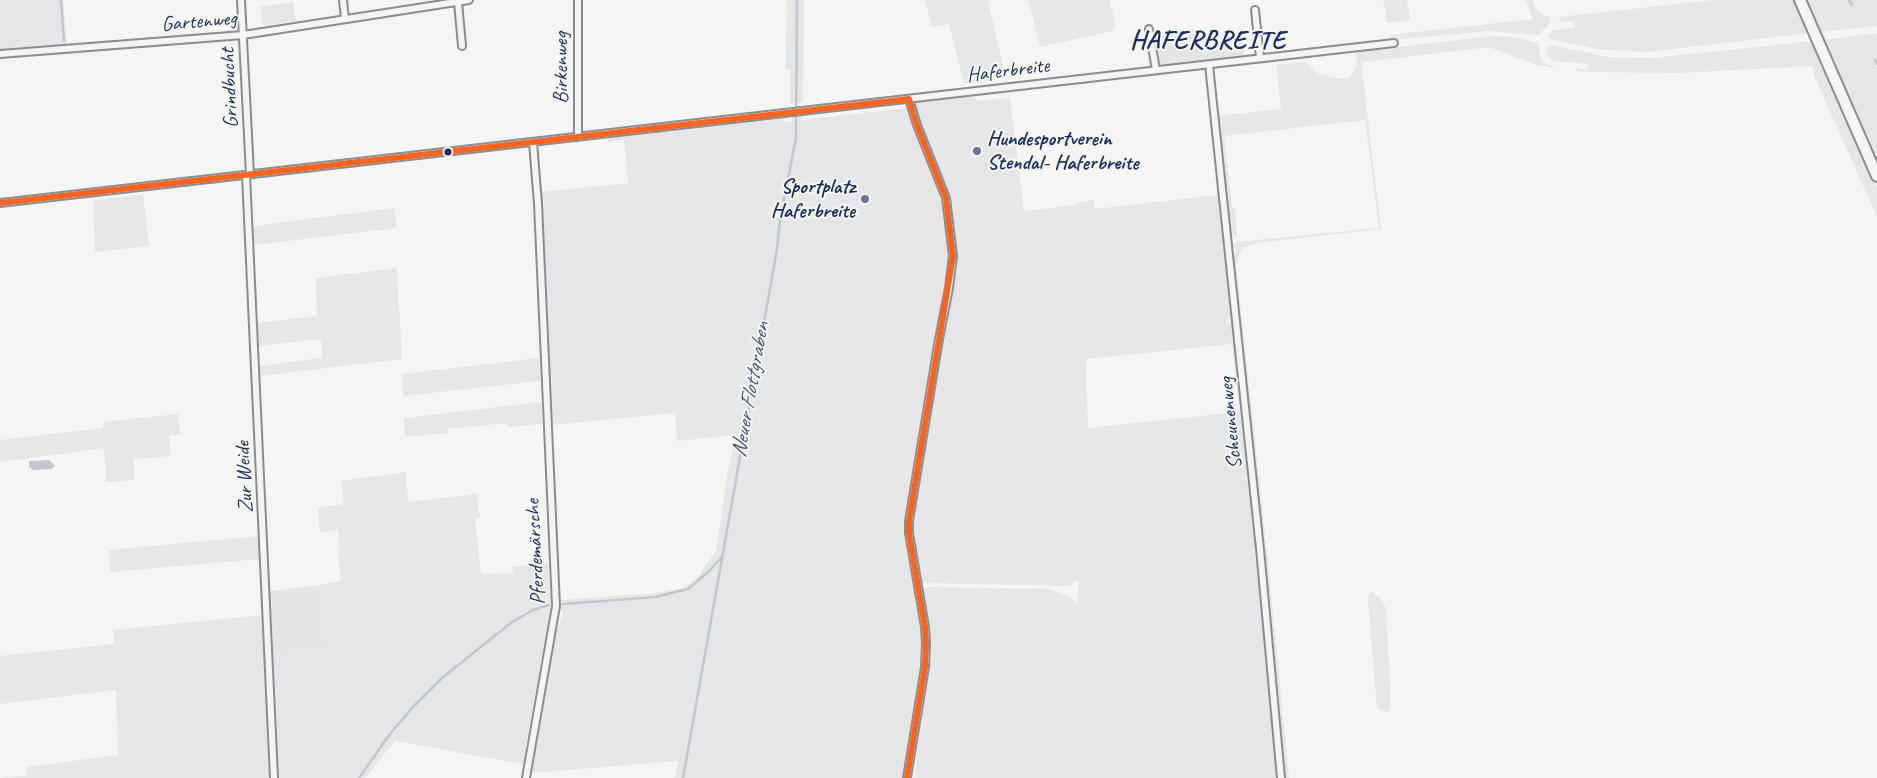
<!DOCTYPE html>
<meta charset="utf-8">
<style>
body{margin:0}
canvas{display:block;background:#f5f5f3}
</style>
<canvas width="1877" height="778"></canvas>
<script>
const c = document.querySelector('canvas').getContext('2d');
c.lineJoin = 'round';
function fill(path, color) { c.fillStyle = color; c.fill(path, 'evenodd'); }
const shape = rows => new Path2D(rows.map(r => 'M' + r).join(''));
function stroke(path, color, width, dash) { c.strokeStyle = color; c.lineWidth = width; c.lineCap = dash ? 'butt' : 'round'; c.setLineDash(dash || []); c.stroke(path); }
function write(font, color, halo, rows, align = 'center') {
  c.font = font + ' Caveat,sans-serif'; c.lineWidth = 4; c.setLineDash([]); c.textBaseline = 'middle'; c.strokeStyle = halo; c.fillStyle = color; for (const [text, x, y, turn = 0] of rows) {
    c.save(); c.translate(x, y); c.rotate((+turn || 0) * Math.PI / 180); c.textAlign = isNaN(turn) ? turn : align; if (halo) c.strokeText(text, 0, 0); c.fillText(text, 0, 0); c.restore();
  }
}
const built = shape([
 [1193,28,1197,48,1243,42,1244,55,1161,66,1154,36],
 [318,585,326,650,273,656,270,591]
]);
const green = shape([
 [0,0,63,0,67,44,0,49],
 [787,0,804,0,803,102,790,104,790,70,785,70],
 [925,0,988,0,1005,74,1004,78,964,84,949,24,932,27],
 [1028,0,1110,0,1115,24,1112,31,1040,47],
 [1383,0,1407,0,1410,20,1387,23],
 [1526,0,1533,0,1537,10,1543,15,1550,17,1550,23,1538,35,1489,31,1391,40,1391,38,1390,35,1532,19],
 [1713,0,1795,0,1810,33,1647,52,1596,49,1548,38,1551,31,1574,27,1573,22,1560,22,1559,17],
 [1806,0,1877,0,1877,26,1820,32],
 [293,2,296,21,263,26,260,7],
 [1877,33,1877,164,1823,40],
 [1491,36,1520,38,1535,42,1538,44,1540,55,1545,64,1556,67,1557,68,1534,64,1489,47,1364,62,1362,70,1381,229,1263,242,1244,247,1237,258,1236,265,1267,553,1289,778,1283,778,1273,657,1270,594,1268,592,1263,559,1247,398,1248,391,1246,390,1234,269,1233,256,1236,253,1236,249,1233,245,1237,242,1379,228,1365,120,1224,136,1232,208,1235,208,1237,236,1231,235,1219,116,1281,109,1276,65,1306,62,1317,73,1337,78,1348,79,1355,70,1357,62,1356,52],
 [1813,41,1877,188,1877,217,1815,78,1812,66,1679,73,1586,72,1576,71,1576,68,1587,70,1588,64,1554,61,1548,56,1546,49,1551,45,1609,57,1653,58],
 [970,94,975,96,977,101,1010,98,1024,211,1069,206,1083,201,1094,200,1095,209,1217,195,1216,188,1219,188,1233,317,1226,320,1227,324,1231,323,1234,326,1242,401,1239,403,1232,344,1086,359,1088,428,1239,412,1239,407,1243,409,1257,547,1254,548,1255,562,1259,564,1279,778,914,778,930,656,930,637,922,589,928,587,1049,589,1071,597,1077,604,1079,580,1069,586,923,583,920,581,910,532,942,334,946,319,956,264,953,225,948,197,941,175,918,122,915,109,917,102,921,100],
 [906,108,945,204,951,261,906,517,923,634,924,652,922,653,902,778,675,778,678,761,531,773,554,639,563,613,559,609,558,600,657,593,684,588,697,578,716,551,727,476,736,435,677,441,675,413,551,425,541,192,628,183,624,140,608,142,609,137,611,135,783,117,786,122,792,121,792,116,800,115,802,116,802,120],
 [143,194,149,246,95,252,93,201],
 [395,208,396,228,254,245,253,226],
 [397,268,402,359,260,376,259,366,322,358,321,339,258,346,257,323,317,316,316,278],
 [539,358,540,381,403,396,402,374],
 [541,402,542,424,508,427,507,423,447,429,447,433,405,437,404,418],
 [178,414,180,434,169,436,171,456,134,459,135,480,106,482,104,448,0,462,0,440,103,428,103,422],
 [406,472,408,502,477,494,480,518,475,519,481,574,513,573,513,567,548,563,550,608,523,764,395,741,365,778,278,778,273,656,325,650,318,585,340,581,338,530,320,533,318,508,344,504,341,481],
 [259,536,260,559,110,572,109,550],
 [1372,591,1382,601,1386,608,1391,705,1389,711,1386,712,1377,708,1368,601,1368,594],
 [263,615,269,778,0,778,27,775,27,767,118,755,116,690,0,704,0,656,114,644,113,630]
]);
const water = shape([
 [49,460,55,466,52,469,33,470,29,467,29,461]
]);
const stream = shape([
 [61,0,64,41],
 [1849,0,1852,5],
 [1875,60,1877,64],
 [563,604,655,597,688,589,708,572,721,558],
 [359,778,390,734,412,708,442,678,512,622,533,610,549,605],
 [683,778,777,249,780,220,796,138,797,0]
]);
const minor = shape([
 [241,0,250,174],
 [343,0,345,19],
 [578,0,578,137],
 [458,2,462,46],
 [1255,10,1260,58],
 [1149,29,1156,70],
 [0,54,243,35,469,0],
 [1209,65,1260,549,1281,778],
 [246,175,274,778],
 [0,203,1394,43],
 [526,778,556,606,538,204,533,142],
 [907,778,925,667,926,643,925,627,909,533,909,521,939,339,949,288,953,256,946,198,917,125,909,99]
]);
const primary = shape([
 [1800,0,1877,176]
]);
const bus1 = shape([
 [0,203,909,99,917,125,946,198,953,256,909,521,909,533,925,627,926,643,925,667,907,778]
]);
const markers = [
 [977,151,5,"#677492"],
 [448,152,4.5,"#1b2f5e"],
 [865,199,5,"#677492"]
];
const streetNames = [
 ["Gartenweg",199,22,-5],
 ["Birkenweg",561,68,-90],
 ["Haferbreite",1008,71,-7],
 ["Grindbucht",230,88,-93],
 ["Scheunenweg",1231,423,-96],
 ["Zur Weide",245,477,-93],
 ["Pferdemärsche",536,552,-93]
];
const poiNames = [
 ["Hundesportverein",987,139],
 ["Stendal- Haferbreite",987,163],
 ["Sportplatz",855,187,"right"],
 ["Haferbreite",855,211,"right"]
];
const waterNames = [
 ["Neuer Flottgraben",751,390,-80]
];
const districtNames = [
 ["HAFERBREITE",1208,41]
];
fill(built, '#e5e5e6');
fill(green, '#e4e6e7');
fill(water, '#c1c6cf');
stroke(stream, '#c1c6cf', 2.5);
stroke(minor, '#898d95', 10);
stroke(primary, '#898d95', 14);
stroke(minor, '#f5f5f3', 6);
stroke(primary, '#f5f5f3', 10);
stroke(bus1, '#f26522', 6);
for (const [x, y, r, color] of markers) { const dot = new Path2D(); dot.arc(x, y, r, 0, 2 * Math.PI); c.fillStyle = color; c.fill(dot); stroke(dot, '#f6f6f2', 2); }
write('21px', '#1b2f5e', '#f6f6f2', streetNames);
write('bold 21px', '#1b2f5e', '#f6f6f2', poiNames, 'left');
write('italic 22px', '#46567b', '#f6f6f2', waterNames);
c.letterSpacing = '1px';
write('bold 26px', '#1b2f5e', '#f6f6f2', districtNames);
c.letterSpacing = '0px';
</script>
